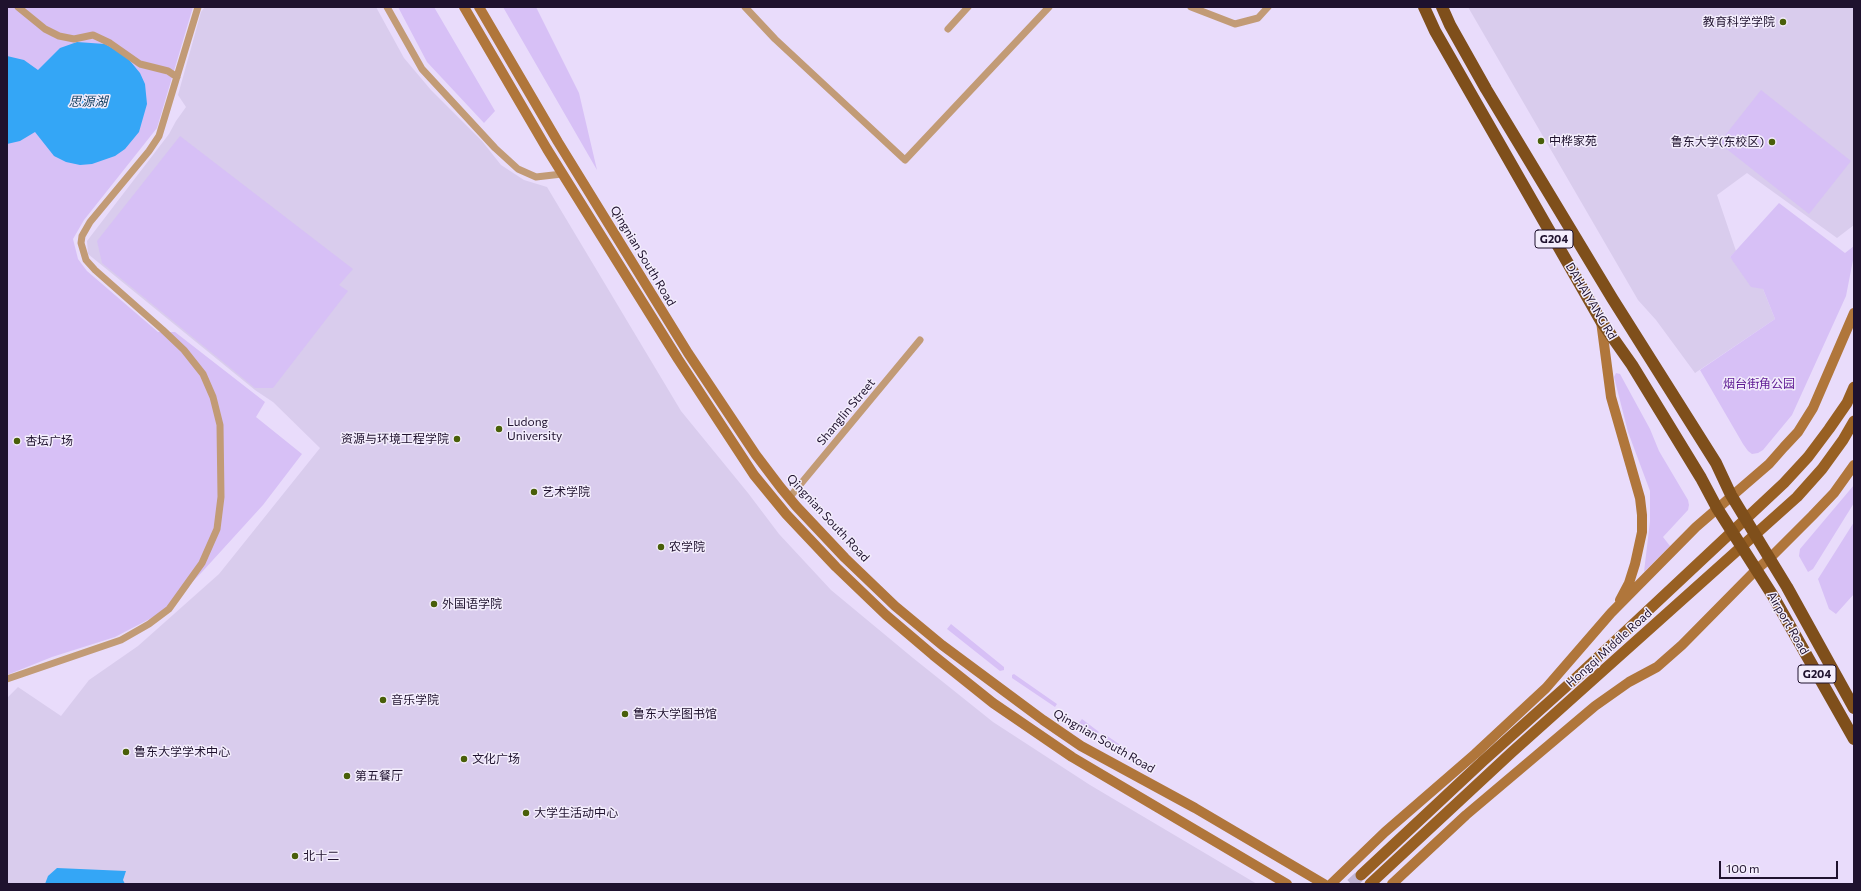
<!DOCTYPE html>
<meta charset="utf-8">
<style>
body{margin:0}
#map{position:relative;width:1861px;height:891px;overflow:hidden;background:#e9dcfb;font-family:Commissioner,sans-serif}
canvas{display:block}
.frame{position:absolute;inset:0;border:8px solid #1f122e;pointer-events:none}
.scale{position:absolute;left:1719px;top:861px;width:119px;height:18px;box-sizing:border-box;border:2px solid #1f122e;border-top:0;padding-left:5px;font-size:12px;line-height:14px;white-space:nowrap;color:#1f122e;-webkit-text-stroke:3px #f3edfc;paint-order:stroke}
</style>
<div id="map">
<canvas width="1861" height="891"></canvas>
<div class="frame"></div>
<div class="scale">100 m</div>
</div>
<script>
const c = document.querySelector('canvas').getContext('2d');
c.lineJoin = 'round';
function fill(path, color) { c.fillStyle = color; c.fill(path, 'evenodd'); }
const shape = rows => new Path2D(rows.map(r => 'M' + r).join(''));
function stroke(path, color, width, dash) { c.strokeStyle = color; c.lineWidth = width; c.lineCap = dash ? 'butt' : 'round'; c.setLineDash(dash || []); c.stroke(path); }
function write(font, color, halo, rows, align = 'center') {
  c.font = font + ' Commissioner,"Noto Sans SC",sans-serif'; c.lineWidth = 3; c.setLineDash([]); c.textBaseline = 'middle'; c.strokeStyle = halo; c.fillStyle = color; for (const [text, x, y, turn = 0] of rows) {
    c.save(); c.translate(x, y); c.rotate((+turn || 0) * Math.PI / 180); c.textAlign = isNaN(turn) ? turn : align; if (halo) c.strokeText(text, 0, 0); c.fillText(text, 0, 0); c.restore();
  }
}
const built = shape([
 [205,7,376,7,404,58,431,90,482,141,501,165,524,180,547,187,681,411,748,493,779,534,831,590,913,658,993,722,1090,785,1257,884,7,884,7,698,18,687,61,716,89,680,138,646,219,574,320,448,273,402,255,390,88,254,87,241,169,134,176,121,186,107,178,95,201,12],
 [1468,7,1854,7,1854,225,1837,238,1747,173,1717,195,1736,251,1730,257,1763,289,1775,319,1695,373,1656,320,1638,300]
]);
const green = shape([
 [7,7,193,7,157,128,84,220,73,239,78,259,87,271,158,332,175,332,265,402,256,417,302,454,263,505,202,572,163,612,115,637,52,657,7,675],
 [398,7,434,7,495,111,484,123,427,62],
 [503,7,536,7,579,93,597,170],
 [1761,90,1851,161,1809,214,1719,143],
 [180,136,353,269,339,285,348,291,273,388,255,388,102,263,97,241],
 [1779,203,1845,253,1854,246,1854,255,1846,296,1792,415,1763,450,1758,453,1752,454,1748,451,1743,444,1700,370,1775,319,1763,289,1751,287,1730,257],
 [1616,373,1620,374,1650,429,1659,451,1688,500,1689,505,1688,510,1663,537,1670,546,1644,572,1650,521,1650,491,1628,432,1614,377],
 [1854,485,1854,503,1813,569,1808,572,1799,556,1800,549],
 [1854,522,1854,594,1836,614,1829,609,1818,579],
 [951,624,1004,667,1004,670,1000,671,947,629],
 [1014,674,1057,704,1055,707,1012,678,1012,675],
 [1082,719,1099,732,1096,735,1079,723],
 [1103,733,1129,751,1128,754,1126,755,1101,738]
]);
const water = shape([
 [77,42,105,44,126,56,140,73,145,84,147,104,139,132,125,149,115,156,92,164,80,165,66,162,54,156,35,132,20,141,7,144,7,56,24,60,38,70,60,48],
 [57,868,126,871,123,880,125,884,45,884,48,876]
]);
const primaryTunnel = shape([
 [1351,884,1361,875]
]);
const street = shape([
 [18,7,45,29,59,36,74,39,93,35,110,43,140,64,168,71,177,77],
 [387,7,422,69,495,148,518,169,536,177,562,174],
 [745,7,775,39,905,160,1049,7],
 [1191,7,1235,24,1258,18,1268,7],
 [948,29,968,7],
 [789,498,920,340],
 [7,679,121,640,149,624,169,609,202,563,217,529,221,497,220,425,213,397,203,374,184,350,163,330,95,270,86,260,81,243,82,236,90,222,149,151,159,136,198,7]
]);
const secondary = shape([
 [464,7,547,149,678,359,754,475,786,514,836,567,886,615,933,655,993,703,1072,757,1287,884],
 [479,7,558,142,688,353,756,455,781,488,796,506,845,558,895,606,942,645,1043,720,1081,746,1195,808,1324,884],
 [1601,321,1611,397,1640,498,1642,515,1642,532,1635,564,1629,583,1620,600],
 [1331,884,1385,832,1475,754,1546,688,1611,613,1696,527,1769,464,1784,447,1798,432,1813,408,1854,313],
 [1392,884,1466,815,1595,706,1629,682,1657,667,1682,645,1757,569,1770,558,1812,516,1834,493,1854,465]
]);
const primary = shape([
 [1361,875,1483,761,1578,676,1784,483,1808,457,1829,429,1847,403,1854,387],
 [1370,884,1511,753,1797,497,1822,469,1843,440,1854,421]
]);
const highway = shape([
 [1424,7,1435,31,1601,321,1632,365,1701,478,1717,508,1773,596,1854,739],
 [1442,7,1450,25,1486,89,1612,298,1716,463,1731,495,1787,587,1854,708]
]);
const markers = [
 [1783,22,4,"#495f09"],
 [1541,141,4,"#495f09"],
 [1772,142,4,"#495f09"],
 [499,429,4,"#495f09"],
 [457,439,4,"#495f09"],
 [17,441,4,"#495f09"],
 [534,492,4,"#495f09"],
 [661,547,4,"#495f09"],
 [434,604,4,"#495f09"],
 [383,700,4,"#495f09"],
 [625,714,4,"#495f09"],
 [126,752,4,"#495f09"],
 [464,759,4,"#495f09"],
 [347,776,4,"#495f09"],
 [526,813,4,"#495f09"],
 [295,856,4,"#495f09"]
];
const shields = [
 [1554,239,38],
 [1817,674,38]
];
const shieldNames = [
 ["G204",1554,239],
 ["G204",1817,674]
];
const poiNames = [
 ["教育科学学院",1775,22,"right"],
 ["中桦家苑",1549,141],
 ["鲁东大学(东校区)",1764,142,"right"],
 ["Ludong",507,422],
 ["University",507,436],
 ["资源与环境工程学院",449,439,"right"],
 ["杏坛广场",25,441],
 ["艺术学院",542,492],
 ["农学院",669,547],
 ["外国语学院",442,604],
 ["音乐学院",391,700],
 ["鲁东大学图书馆",633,714],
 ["鲁东大学学术中心",134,752],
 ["文化广场",472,759],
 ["第五餐厅",355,776],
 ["大学生活动中心",534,813],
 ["北十二",303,856]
];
const streetNames = [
 ["Qingnian South Road",643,256,59],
 ["DAHAIYANG Rd",1591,301,59],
 ["Shanglin Street",846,412,-50],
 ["Qingnian South Road",828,518,47],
 ["Airport Road",1788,623,60],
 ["Hongqi Middle Road",1609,648,-42],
 ["Qingnian South Road",1104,741,30]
];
const parkNames = [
 ["烟台街角公园",1759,384]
];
const waterNames = [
 ["思源湖",88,102]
];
fill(built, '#d9cced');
fill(green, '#d7c0f6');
fill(water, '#34a6f6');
stroke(primaryTunnel, '#c1b4d2', 11, [11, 5.5]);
stroke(street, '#c29b76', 7);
stroke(secondary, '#b0763b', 10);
stroke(primary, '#986023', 11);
stroke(highway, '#7f4f1b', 12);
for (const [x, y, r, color] of markers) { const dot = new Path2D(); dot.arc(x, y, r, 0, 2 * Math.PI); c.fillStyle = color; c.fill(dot); stroke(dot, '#f3edfc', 1.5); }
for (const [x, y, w] of shields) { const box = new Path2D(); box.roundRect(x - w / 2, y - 9, w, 18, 3); c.fillStyle = '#f3edfc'; c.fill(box); stroke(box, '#1f122e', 1); }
write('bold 11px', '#1f122e', null, shieldNames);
write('12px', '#1f122e', '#f3edfc', poiNames, 'left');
write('12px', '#1f122e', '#f3edfc', streetNames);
write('12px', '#5d1893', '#f3edfc', parkNames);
write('italic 13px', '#194565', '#f3edfc', waterNames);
</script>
